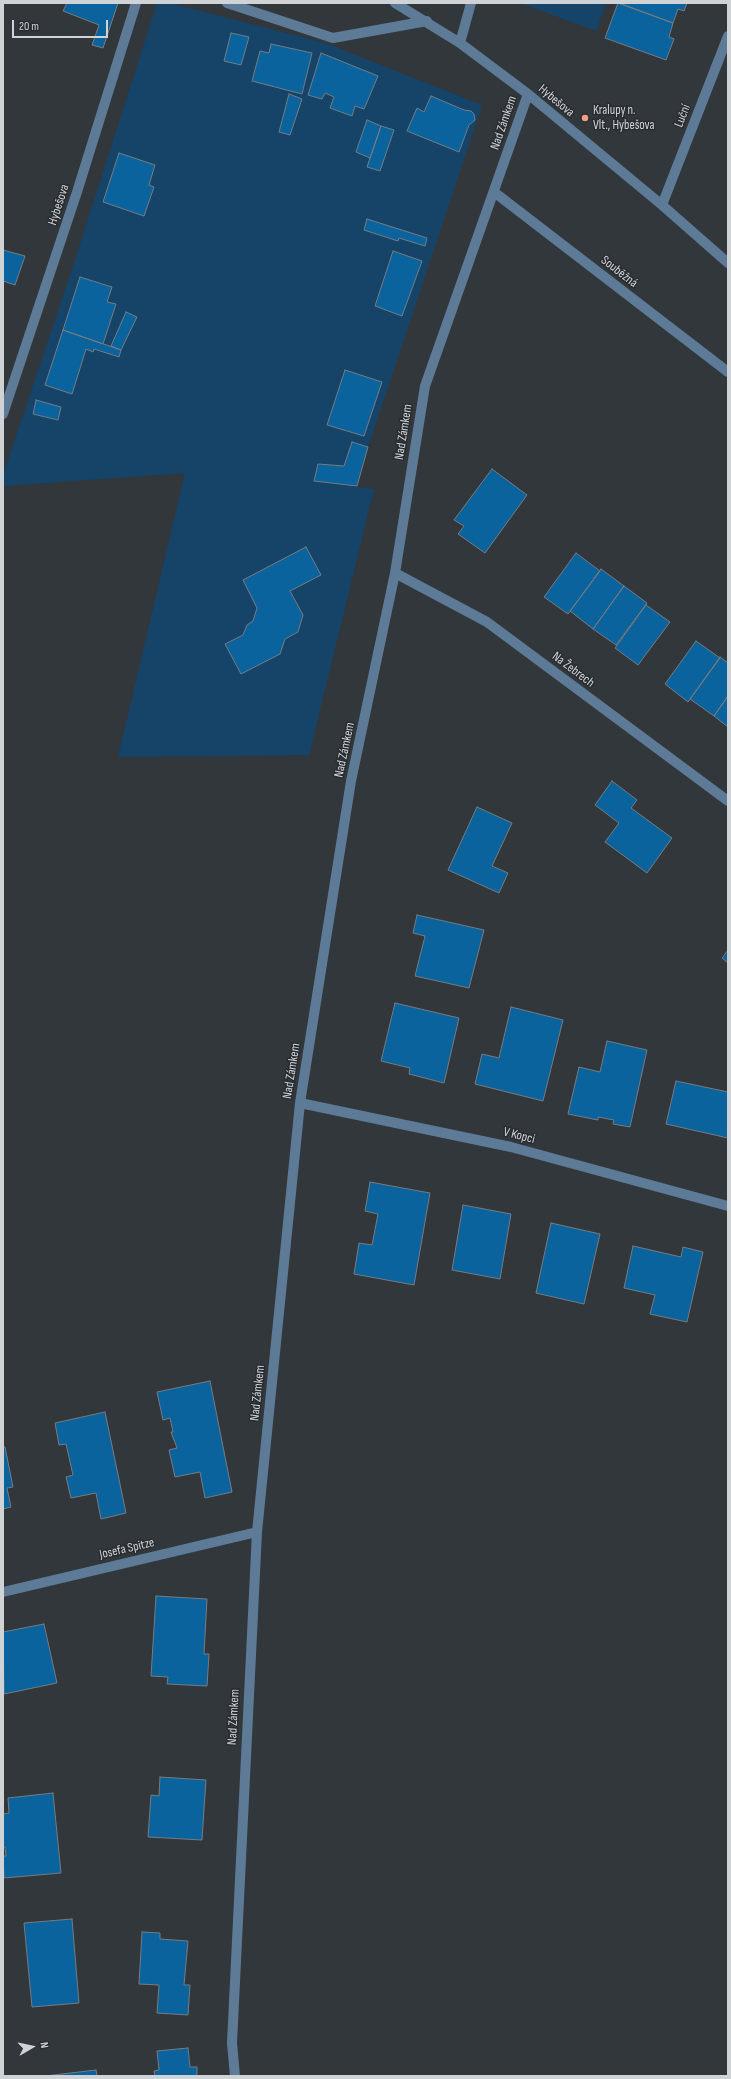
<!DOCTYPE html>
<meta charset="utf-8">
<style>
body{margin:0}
#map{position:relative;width:731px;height:2079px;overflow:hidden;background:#32373c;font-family:"Sofia Sans Condensed",sans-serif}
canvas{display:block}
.frame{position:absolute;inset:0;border:4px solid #d0d3d6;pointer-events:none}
.north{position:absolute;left:12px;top:2027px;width:40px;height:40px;-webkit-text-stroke:3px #282d32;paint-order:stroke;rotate:81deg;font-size:11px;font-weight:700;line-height:16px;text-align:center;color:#d0d3d6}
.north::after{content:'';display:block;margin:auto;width:14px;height:18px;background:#d0d3d6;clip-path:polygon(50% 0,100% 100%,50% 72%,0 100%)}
.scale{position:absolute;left:12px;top:20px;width:96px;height:18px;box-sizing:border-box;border:2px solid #d0d3d6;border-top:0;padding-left:5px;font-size:12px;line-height:14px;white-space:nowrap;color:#d0d3d6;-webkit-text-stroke:3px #282d32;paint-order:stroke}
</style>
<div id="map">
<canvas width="731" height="2079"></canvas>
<div class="frame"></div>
<div class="north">N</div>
<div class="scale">20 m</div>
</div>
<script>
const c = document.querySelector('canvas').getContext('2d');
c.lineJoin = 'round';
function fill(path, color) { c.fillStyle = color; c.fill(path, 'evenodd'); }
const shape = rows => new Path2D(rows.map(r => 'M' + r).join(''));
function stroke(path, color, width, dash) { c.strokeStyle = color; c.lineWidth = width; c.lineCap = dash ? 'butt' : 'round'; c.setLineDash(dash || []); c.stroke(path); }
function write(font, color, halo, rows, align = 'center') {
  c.font = font + ' "Sofia Sans Condensed",sans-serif'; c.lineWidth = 3; c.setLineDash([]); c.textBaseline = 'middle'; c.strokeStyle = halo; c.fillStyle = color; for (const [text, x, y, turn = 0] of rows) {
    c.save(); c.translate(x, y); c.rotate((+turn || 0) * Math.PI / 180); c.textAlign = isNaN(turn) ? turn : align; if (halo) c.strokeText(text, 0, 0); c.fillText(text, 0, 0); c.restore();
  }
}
const green = shape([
 [157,3,170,3,325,43,482,105,368,447,352,442,344,466,318,464,314,481,374,489,309,755,118,757,185,473,3,486,3,475,76,257],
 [520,3,606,3,596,31]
]);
const building = shape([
 [67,3,118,3,103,48,92,45,99,25,63,11,67,3],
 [618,3,673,23,669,37,674,39,666,60,605,38,618,3],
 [619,3,687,3,684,11,678,9,673,23,619,3],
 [231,33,249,37,241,65,224,61,231,33],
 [271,44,312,53,302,94,252,81,260,51,269,53,271,44],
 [321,53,378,76,364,109,355,106,352,116,330,108,334,97,325,93,322,99,308,95,321,53],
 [289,94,302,99,290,135,279,132,289,94],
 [431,96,464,110,471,111,474,114,475,120,469,125,459,152,407,131,417,108,424,112,431,96],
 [367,120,381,126,370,158,356,152,367,120],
 [381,126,394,130,380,171,367,167,381,126],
 [119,153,155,165,149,185,154,187,144,216,103,202,119,153],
 [367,219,427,238,425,246,399,238,398,241,364,230,367,219],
 [3,250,25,256,15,285,3,281,3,250],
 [393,251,422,261,402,316,375,306,393,251],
 [80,277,112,287,107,302,116,304,103,344,63,330,80,277],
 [126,312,137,317,121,350,111,346,126,312],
 [63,330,121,350,119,357,94,349,93,352,86,349,72,394,45,385,63,330],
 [345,370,382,382,364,436,327,425,345,370],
 [36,400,61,407,58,420,33,414,36,400],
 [352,442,368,447,357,486,314,481,318,464,344,466,352,442],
 [492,469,527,495,485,553,458,534,464,526,454,520,492,469],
 [306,547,321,575,290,591,303,615,298,632,285,639,280,654,241,674,225,644,243,635,247,625,253,621,257,608,243,580,306,547],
 [576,553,600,571,568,614,544,597,576,553],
 [601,569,624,586,593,629,570,611,601,569],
 [624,586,647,603,616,645,593,629,624,586],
 [646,605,670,622,638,665,615,648,646,605],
 [696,641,720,658,688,702,665,684,696,641],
 [720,657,728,663,728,696,714,716,690,699,720,657],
 [728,696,728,727,714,716,728,696],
 [612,781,637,800,631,808,672,838,647,873,605,842,619,823,595,805,612,781],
 [477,807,512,823,492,866,508,873,499,893,448,870,477,807],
 [417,915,484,930,469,988,415,976,425,936,413,933,417,915],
 [728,950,728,963,722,958,728,950],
 [395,1003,459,1018,444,1083,409,1074,410,1068,381,1061,395,1003],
 [511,1007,563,1020,543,1101,475,1084,482,1054,499,1058,511,1007],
 [607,1041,647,1050,630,1127,613,1124,614,1120,598,1117,598,1120,568,1114,579,1067,600,1072,607,1041],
 [676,1081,728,1092,728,1138,666,1124,676,1081],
 [370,1182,430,1193,414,1285,354,1274,359,1243,372,1245,378,1214,365,1211,370,1182],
 [463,1205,511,1214,500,1279,452,1270,463,1205],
 [551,1223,600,1234,584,1304,536,1293,551,1223],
 [633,1246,681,1257,683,1247,703,1252,687,1322,650,1314,655,1295,624,1288,633,1246],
 [210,1381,232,1492,205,1498,200,1472,175,1477,169,1450,177,1448,171,1432,173,1432,170,1418,163,1420,157,1392,210,1381],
 [105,1412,126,1513,101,1519,96,1493,71,1498,66,1477,73,1475,66,1444,59,1445,55,1423,105,1412],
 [3,1447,5,1447,13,1487,7,1488,11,1507,3,1509,3,1447],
 [156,1596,207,1599,204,1654,209,1654,207,1686,167,1684,168,1677,151,1676,156,1596],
 [44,1624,57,1683,4,1694,3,1632,44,1624],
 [160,1777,206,1780,202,1840,148,1837,151,1795,159,1796,160,1777],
 [53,1793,61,1873,4,1878,3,1856,6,1856,5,1847,3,1847,3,1814,9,1813,8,1798,53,1793],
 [72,1919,79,2003,32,2007,24,1923,72,1919],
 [142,1932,160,1933,160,1939,188,1941,184,1985,190,1985,188,2015,157,2013,159,1985,139,1984,142,1932],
 [188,2048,190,2067,197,2067,197,2076,155,2076,154,2071,159,2070,157,2051,188,2048],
 [96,2070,97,2076,45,2076,96,2070]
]);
const minor = shape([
 [227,3,333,38,427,21],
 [395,3,460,43,528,94,662,205,728,263],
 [460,43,471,3],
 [494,192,728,372],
 [662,205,728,36],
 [3,414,77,192,136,3],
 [395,573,487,622,728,801],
 [300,1103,511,1147,728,1206],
 [3,1592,257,1532],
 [235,2076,232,2043,257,1532,300,1103,351,781,395,573,425,386,528,94]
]);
const markers = [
 [585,118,4,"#f49e88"]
];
const streetNames = [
 ["Hybešova",556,101,40],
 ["Luční",683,116,-69],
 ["Nad Zámkem",504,123,-71],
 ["Hybešova",59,205,-72],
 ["Souběžná",619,272,38],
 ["Nad Zámkem",404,432,-81],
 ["Na Žebrech",573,670,37],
 ["Nad Zámkem",345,750,-78],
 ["Nad Zámkem",292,1071,-81],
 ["V Kopci",519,1136,14],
 ["Nad Zámkem",258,1393,-84],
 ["Josefa Spitze",127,1549,-13],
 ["Nad Zámkem",234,1717,-87]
];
const poiNames = [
 ["Kralupy n.",593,111],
 ["Vlt., Hybešova",593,126]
];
fill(green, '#164468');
fill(building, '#0a639d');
stroke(building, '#767c81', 1);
stroke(minor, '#5d7b96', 10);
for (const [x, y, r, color] of markers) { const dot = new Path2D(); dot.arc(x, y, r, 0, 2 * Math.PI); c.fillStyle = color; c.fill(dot); stroke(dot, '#282d32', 1.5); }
write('13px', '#d0d3d6', '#282d32', streetNames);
write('13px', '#d0d3d6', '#282d32', poiNames, 'left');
</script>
